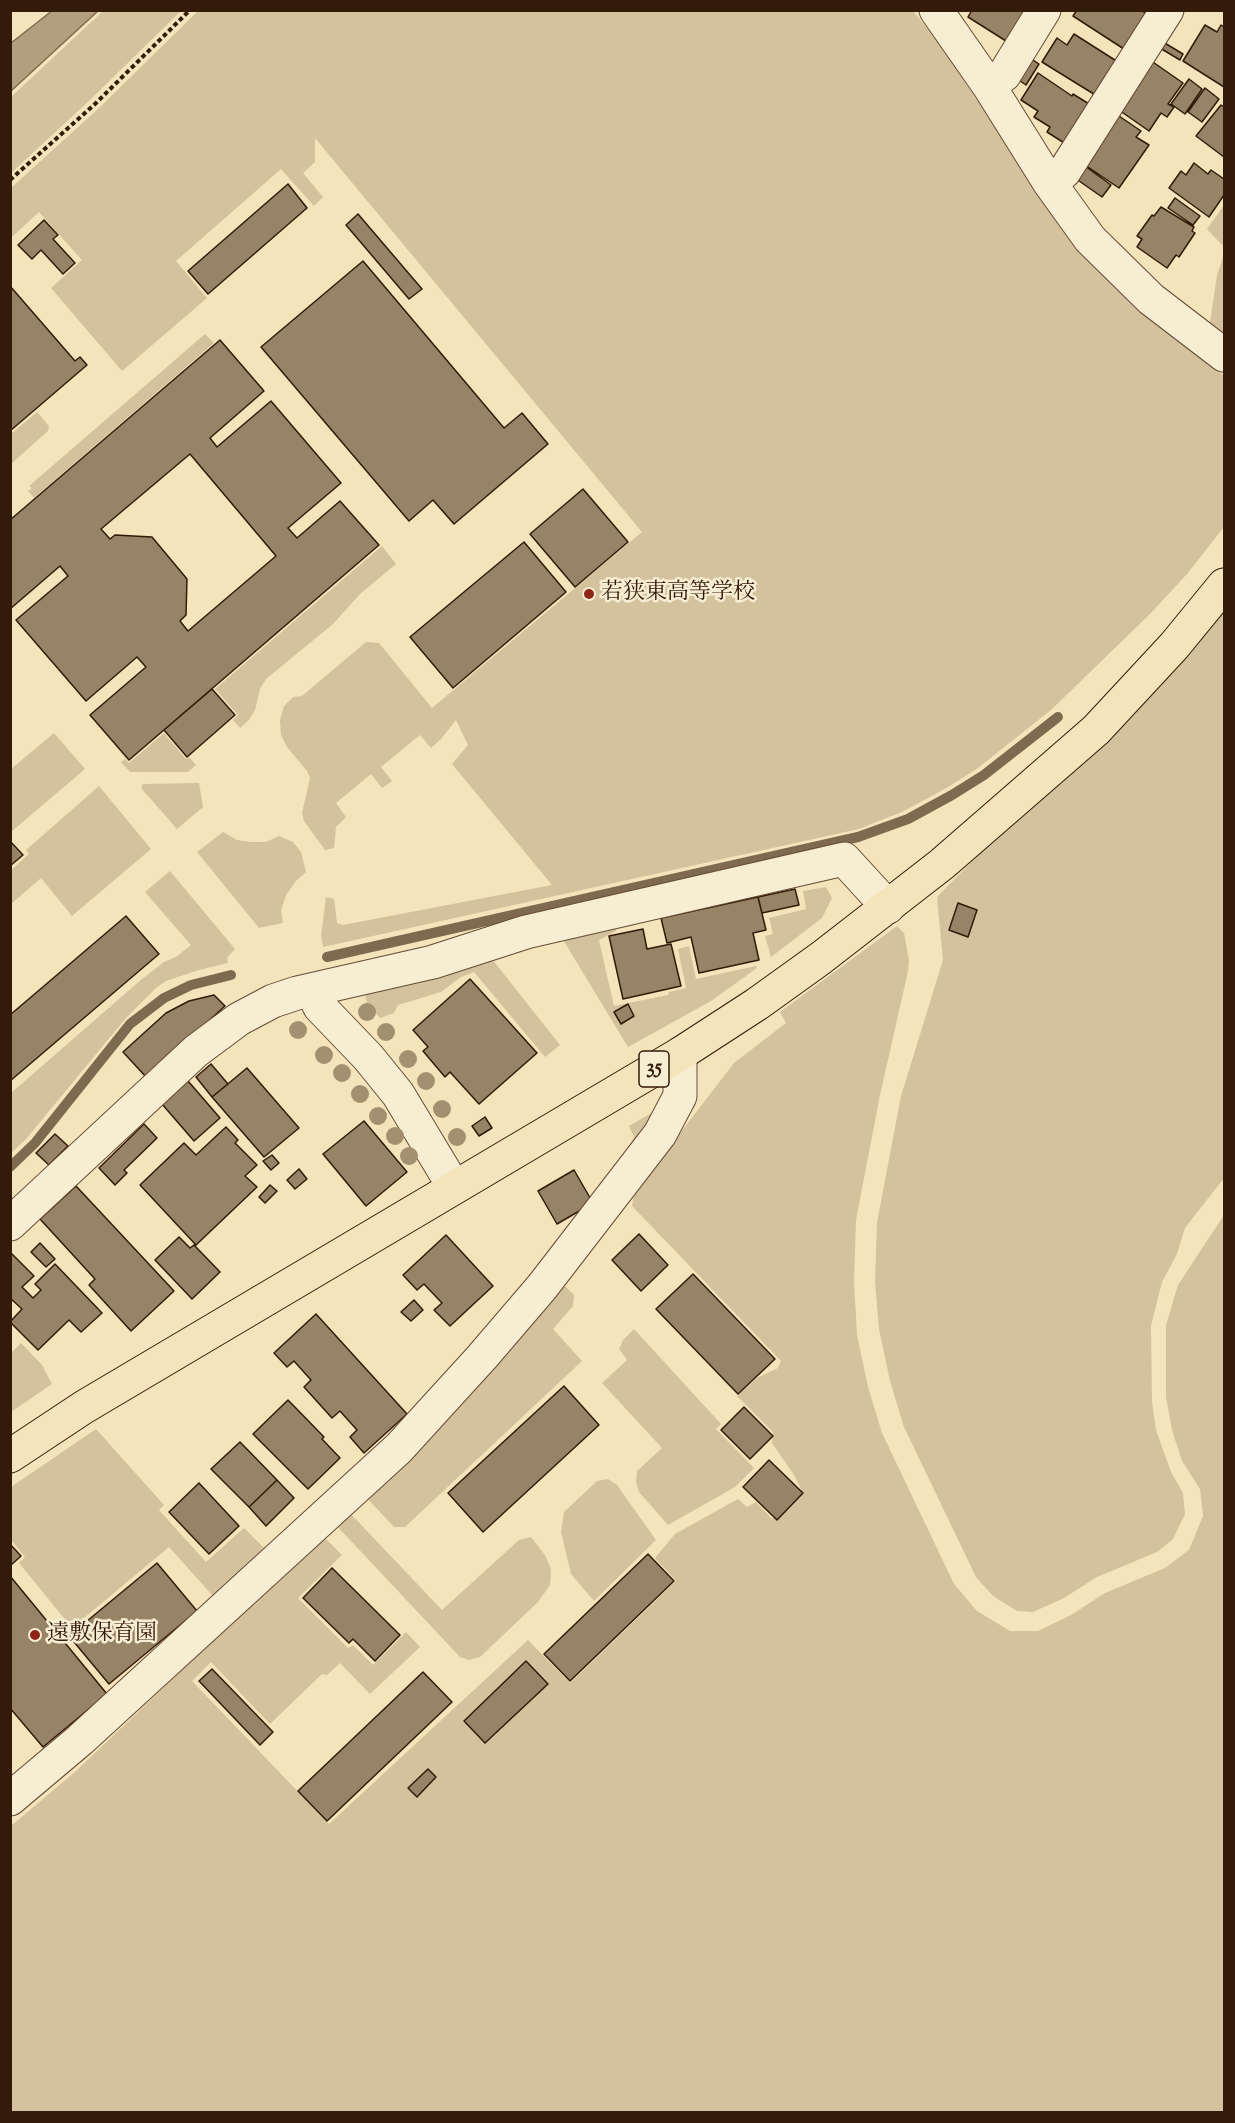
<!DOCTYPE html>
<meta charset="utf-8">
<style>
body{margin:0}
#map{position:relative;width:1235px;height:2123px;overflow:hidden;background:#f3e4bb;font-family:"Sorts Mill Goudy",serif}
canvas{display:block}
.frame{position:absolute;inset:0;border:12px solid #341a08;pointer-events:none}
</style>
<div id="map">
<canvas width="1235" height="2123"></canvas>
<div class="frame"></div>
</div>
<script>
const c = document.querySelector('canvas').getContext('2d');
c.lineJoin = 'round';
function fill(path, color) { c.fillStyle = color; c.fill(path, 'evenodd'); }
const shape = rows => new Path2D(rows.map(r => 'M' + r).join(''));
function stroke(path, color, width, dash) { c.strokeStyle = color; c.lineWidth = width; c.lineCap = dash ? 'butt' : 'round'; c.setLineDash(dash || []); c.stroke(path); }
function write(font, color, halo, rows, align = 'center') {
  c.font = font + ' "Sorts Mill Goudy","Noto Serif JP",serif'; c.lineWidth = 5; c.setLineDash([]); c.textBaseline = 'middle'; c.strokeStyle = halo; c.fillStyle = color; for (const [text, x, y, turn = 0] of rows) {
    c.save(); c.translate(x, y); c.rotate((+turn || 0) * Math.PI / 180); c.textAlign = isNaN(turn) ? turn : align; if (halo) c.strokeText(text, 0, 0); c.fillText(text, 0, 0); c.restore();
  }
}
const green = shape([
 [104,10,181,11,91,99,11,173,11,97],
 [198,11,913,11,936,39,1076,247,1130,301,1224,376,1224,527,1187,574,1150,614,1051,710,978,768,950,786,904,811,859,829,323,947,321,936,326,897,334,899,337,923,343,925,552,885,452,764,468,745,456,720,441,739,431,748,420,735,381,767,392,781,382,788,371,774,336,803,346,817,336,827,334,848,325,850,304,821,302,813,310,778,307,771,287,747,281,735,280,720,284,706,293,697,302,696,366,642,379,643,432,708,642,532,315,138,315,162,303,173,323,197,314,206,281,169,176,261,207,298,122,371,51,288,82,260,39,212,11,238,11,188,99,108],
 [1224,205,1224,247,1207,229],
 [1224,255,1224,334,1210,322,1217,275],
 [205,334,214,343,34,498,28,491,32,488,29,486],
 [37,412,49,426,48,431,11,464,11,434],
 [382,546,396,564,360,594,333,624,266,679,260,689,255,710,249,720,240,728,233,720,238,715,215,689],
 [1224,603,1224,1178,1185,1228,1177,1254,1162,1282,1151,1326,1152,1402,1156,1430,1171,1472,1183,1493,1185,1514,1173,1539,1157,1552,1097,1577,1064,1598,1033,1612,1017,1611,993,1596,976,1577,904,1427,890,1381,879,1329,875,1282,877,1223,901,1096,943,960,937,897],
 [54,733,85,769,11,832,11,769],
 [164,733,186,759,189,757,196,765,188,772,130,772,121,762,125,759,129,763],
 [199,783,203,807,177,829,141,788,143,784],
 [99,786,151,849,72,916,41,878,11,904,11,870,29,854,26,850],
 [223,832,237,840,250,842,266,842,279,836,293,842,301,852,306,872,296,881,286,895,281,911,283,923,259,928,197,852],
 [170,871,235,949,227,958,228,963,199,970,166,981,156,988,126,1018,26,1139,11,1153,11,1093,142,979,164,962,176,957,191,945,145,892],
 [826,887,832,898,822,918,771,957,765,936,773,934,769,918,806,909,803,891],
 [615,926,616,931,599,940,614,1006,668,995,669,992,686,988,678,949,689,946,696,979,756,966,757,968,711,1001,628,1047,562,938],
 [897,926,904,933,909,960,908,971,880,1095,856,1220,854,1281,857,1335,868,1387,882,1433,954,1584,977,1611,1010,1631,1038,1631,1071,1615,1105,1593,1165,1568,1189,1550,1203,1516,1200,1489,1182,1461,1172,1430,1166,1397,1166,1325,1178,1285,1224,1215,1224,2112,11,2112,11,1826,76,1771,323,1536,342,1555,298,1598,348,1648,353,1645,373,1665,406,1632,420,1647,370,1694,340,1663,327,1675,322,1674,270,1724,211,1662,192,1681,329,1824,528,1640,570,1683,676,1581,655,1558,675,1534,738,1499,747,1507,756,1502,772,1519,801,1489,794,1475,772,1443,773,1432,737,1396,757,1378,778,1368,781,1361,632,1206,634,1193,734,1063,786,1023,780,1012],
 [492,959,560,1045,545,1057,474,972,461,977,441,992,398,1005,394,1013,380,1018,367,1003,364,992],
 [655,1111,658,1115,621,1161,634,1137,629,1126],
 [562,1283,574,1295,573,1306,553,1329,582,1361,405,1527,394,1527,366,1497],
 [634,1329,721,1424,716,1429,754,1468,735,1487,668,1525,639,1492,636,1482,637,1471,662,1448,602,1383,627,1360,619,1349,623,1340],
 [21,1343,42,1365,52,1384,11,1412,11,1353],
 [96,1429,164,1505,159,1510,206,1562,244,1528,264,1548,213,1596,169,1547,72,1628,19,1563,25,1557,11,1540,11,1487],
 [608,1479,617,1485,656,1540,594,1601,571,1574,561,1532,564,1512,597,1481],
 [348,1511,442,1610,519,1540,531,1537,545,1555,551,1569,550,1585,538,1602,480,1657,469,1660,460,1657,335,1524]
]);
const water = shape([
 [53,10,98,11,11,91,11,43,53,10]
]);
const stream = shape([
 [327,957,858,837,908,819,952,795,984,775,1058,717],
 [10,1167,35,1143,130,1024,164,998,191,985,231,975]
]);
const building = shape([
 [972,10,1025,10,1006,41,968,17,972,10],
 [1077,10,1141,10,1149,16,1127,51,1073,16,1077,10],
 [1205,25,1217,32,1221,25,1224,27,1224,87,1183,61,1205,25],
 [1074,34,1118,62,1097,96,1042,62,1057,38,1067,45,1074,34],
 [1158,39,1183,54,1180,60,1155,45,1158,39],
 [1030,58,1039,64,1026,85,1017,79,1030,58],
 [1150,60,1183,83,1168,104,1174,107,1167,117,1161,113,1149,131,1116,108,1150,60],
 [1038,73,1072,96,1073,94,1094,107,1069,146,1047,132,1050,127,1034,117,1038,111,1021,100,1038,73],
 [1189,79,1202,89,1185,114,1171,104,1189,79],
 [1205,88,1219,99,1202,122,1188,112,1205,88],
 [1221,105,1224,107,1224,157,1196,136,1221,105],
 [1119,116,1141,131,1136,137,1149,145,1119,188,1082,163,1119,116],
 [1081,163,1111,185,1102,197,1072,176,1081,163],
 [1194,163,1208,174,1211,170,1224,179,1224,195,1209,217,1169,188,1181,171,1186,175,1194,163],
 [288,184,307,208,208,294,188,271,288,184],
 [1175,198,1200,216,1193,225,1168,208,1175,198],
 [1161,207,1194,227,1192,231,1195,233,1179,257,1176,255,1167,268,1137,247,1142,239,1137,236,1152,215,1154,216,1161,207],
 [358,214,422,289,409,299,346,225,358,214],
 [44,220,58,235,53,239,75,263,63,274,41,250,32,259,18,245,44,220],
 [363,261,504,428,522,413,548,444,454,524,433,500,409,521,261,347,363,261],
 [10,286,75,361,80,357,87,365,10,431,10,286],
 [220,340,264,391,210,438,217,447,271,401,341,483,288,528,297,538,340,501,379,545,129,760,90,715,146,667,137,657,86,701,16,620,68,576,60,566,10,609,10,520,220,340],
 [190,454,276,556,188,631,180,621,186,615,187,579,152,537,115,535,110,539,101,529,190,454],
 [583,489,628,542,575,587,530,534,583,489],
 [524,542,566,592,453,688,410,637,524,542],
 [212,689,235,715,187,757,164,730,212,689],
 [10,841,23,855,10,866,10,841],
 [795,889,799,905,762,913,758,897,795,889],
 [758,897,766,930,753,933,759,960,699,973,691,937,667,943,661,918,758,897],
 [958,903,977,910,968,937,949,930,958,903],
 [126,916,159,954,10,1081,10,1015,126,916],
 [643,929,647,949,671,944,681,986,623,999,609,936,643,929],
 [470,979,537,1053,479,1104,450,1072,445,1077,423,1051,428,1047,413,1030,470,979],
 [214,995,225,1006,147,1078,123,1052,166,1013,189,1001,214,995],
 [628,1004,634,1016,621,1024,614,1012,628,1004],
 [211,1064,228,1084,212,1097,196,1077,211,1064],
 [247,1068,299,1128,264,1157,212,1097,247,1068],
 [188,1081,220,1118,194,1141,162,1104,188,1081],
 [485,1117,492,1128,479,1136,472,1126,485,1117],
 [364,1121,407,1172,366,1206,323,1154,364,1121],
 [144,1124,157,1138,124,1170,127,1173,115,1185,99,1168,144,1124],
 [226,1127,238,1140,235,1143,257,1165,245,1176,257,1187,196,1245,140,1185,184,1143,196,1155,226,1127],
 [55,1134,68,1146,49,1165,36,1153,55,1134],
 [272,1155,279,1163,271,1170,263,1161,272,1155],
 [299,1169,307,1179,295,1189,287,1180,299,1169],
 [574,1170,593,1203,557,1224,538,1191,574,1170],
 [270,1185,277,1191,265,1203,259,1197,270,1185],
 [76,1186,174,1291,131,1331,89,1285,95,1279,40,1219,76,1186],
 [639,1234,668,1265,641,1291,612,1260,639,1234],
 [446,1235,493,1286,450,1326,434,1310,442,1303,424,1284,417,1290,403,1275,446,1235],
 [179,1237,190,1248,194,1245,220,1272,192,1299,155,1260,179,1237],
 [40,1243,55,1259,46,1267,31,1252,40,1243],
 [10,1252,34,1276,22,1287,33,1298,41,1290,35,1284,55,1264,102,1313,81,1332,69,1320,38,1350,10,1322,22,1309,10,1298,10,1252],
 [693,1274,775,1359,738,1394,656,1309,693,1274],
 [414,1300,423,1310,411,1321,401,1312,414,1300],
 [316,1314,407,1414,364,1453,350,1437,357,1430,340,1411,332,1418,304,1387,311,1380,294,1361,287,1367,274,1353,316,1314],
 [564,1386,599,1425,483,1532,448,1493,564,1386],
 [288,1400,324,1437,322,1439,340,1458,308,1489,253,1434,288,1400],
 [744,1407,773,1436,750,1459,721,1430,744,1407],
 [240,1442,277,1480,249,1507,211,1469,240,1442],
 [769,1460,803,1493,777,1520,743,1487,769,1460],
 [277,1480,294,1498,266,1526,249,1507,277,1480],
 [199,1483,239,1526,209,1554,169,1512,199,1483],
 [10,1544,21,1556,10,1566,10,1544],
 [648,1554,674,1581,570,1681,544,1654,648,1554],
 [157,1563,197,1611,109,1684,69,1636,157,1563],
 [332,1568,400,1635,375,1661,353,1639,349,1643,303,1598,332,1568],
 [10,1576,107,1694,43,1747,10,1708,10,1576],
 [526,1661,548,1684,485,1743,464,1721,526,1661],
 [212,1669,273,1732,260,1745,199,1681,212,1669],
 [423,1672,452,1702,327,1821,298,1791,423,1672],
 [428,1769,436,1777,417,1797,408,1788,428,1769]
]);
const path = shape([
 [10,180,95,104,190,10]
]);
const minor = shape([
 [936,10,989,86,1049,182,1090,239,1151,299,1224,355],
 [989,86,1004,75,1044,10],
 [1049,182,1064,172,1167,10],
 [311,990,320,1007,368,1057,398,1094,454,1187],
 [10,1224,196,1051,239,1019,273,1001,297,993,433,962,526,932,844,859,888,907],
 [10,1799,80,1740,399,1448,482,1357,542,1287,660,1134,680,1096,680,1054]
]);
const major = shape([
 [10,1456,84,1407,680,1054,757,1004,821,958,942,864,1096,730,1174,646,1224,585]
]);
const trees = [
 [367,1012],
 [298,1030],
 [386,1032],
 [324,1055],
 [408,1059],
 [342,1073],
 [426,1081],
 [360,1094],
 [442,1109],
 [378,1116],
 [395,1136],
 [457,1137],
 [409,1156]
];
const markers = [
 [589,594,6,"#8f2418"],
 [35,1635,6,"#8f2418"]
];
const shields = [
 [654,1069,30]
];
const shieldNames = [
 ["35",654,1069]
];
const poiNames = [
 ["若狭東高等学校",601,594],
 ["遠敷保育園",47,1635]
];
fill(green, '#d3c29d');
fill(water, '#b29f7e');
stroke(water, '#806a4f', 1.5);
stroke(stream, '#806a4f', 10);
fill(building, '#978365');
stroke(building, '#341a08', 1.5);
stroke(minor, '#644c35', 35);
stroke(major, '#341a08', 35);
stroke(path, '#341a08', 4, [4.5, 3]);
stroke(minor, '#f7edd3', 33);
stroke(major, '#f3e4bb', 33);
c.fillStyle = '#a49071';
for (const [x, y] of trees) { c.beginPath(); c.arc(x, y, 9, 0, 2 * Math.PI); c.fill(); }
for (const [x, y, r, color] of markers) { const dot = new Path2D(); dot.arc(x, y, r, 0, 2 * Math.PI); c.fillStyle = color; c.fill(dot); stroke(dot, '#f7edd3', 2); }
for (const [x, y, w] of shields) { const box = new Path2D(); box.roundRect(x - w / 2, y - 18, w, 36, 4.5); c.fillStyle = '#f7edd3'; c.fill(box); stroke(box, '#341a08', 1.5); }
write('bold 21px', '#341a08', null, shieldNames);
write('22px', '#341a08', '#f7edd3', poiNames, 'left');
</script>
